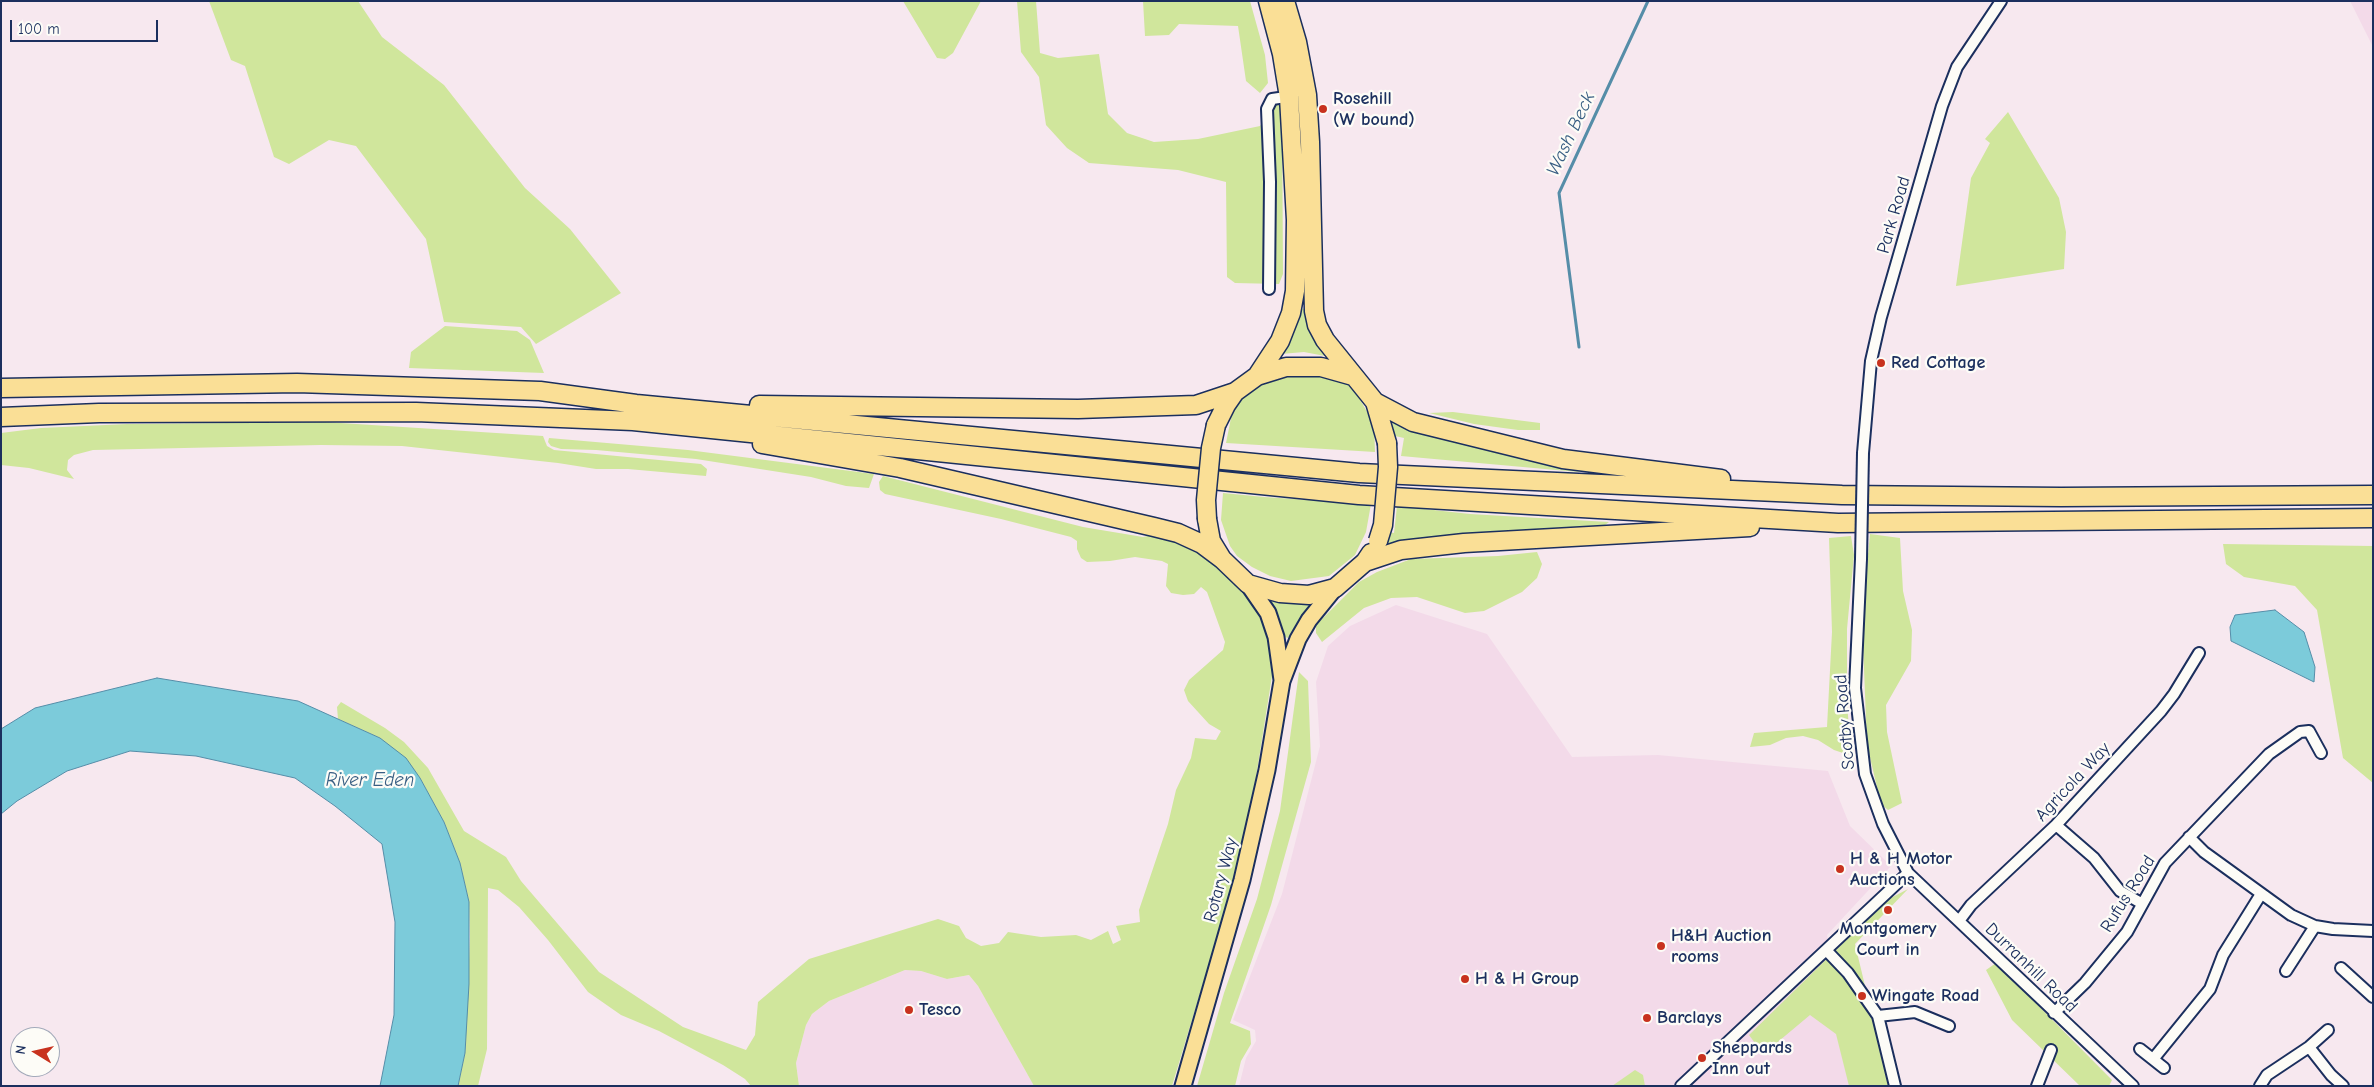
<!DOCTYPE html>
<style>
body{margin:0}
#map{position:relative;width:2374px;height:1087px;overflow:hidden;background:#f7e8ef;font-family:"Comic Neue",sans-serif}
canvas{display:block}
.frame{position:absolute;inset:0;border:2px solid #1b2f5e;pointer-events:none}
.north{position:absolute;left:10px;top:1027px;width:50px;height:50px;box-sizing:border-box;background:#fdfcf7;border:1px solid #a3aaba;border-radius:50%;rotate:279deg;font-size:14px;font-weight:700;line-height:20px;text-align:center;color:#1b2f5e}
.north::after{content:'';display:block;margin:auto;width:18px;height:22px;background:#c8321e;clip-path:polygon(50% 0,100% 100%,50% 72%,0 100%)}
.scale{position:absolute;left:10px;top:20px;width:148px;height:22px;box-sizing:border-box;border:2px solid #1b2f5e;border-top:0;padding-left:6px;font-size:15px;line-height:18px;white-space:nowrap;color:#1b2f5e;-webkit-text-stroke:4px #fdfcf7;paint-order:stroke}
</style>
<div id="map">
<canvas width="2374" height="1087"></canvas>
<div class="frame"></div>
<div class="north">N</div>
<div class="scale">100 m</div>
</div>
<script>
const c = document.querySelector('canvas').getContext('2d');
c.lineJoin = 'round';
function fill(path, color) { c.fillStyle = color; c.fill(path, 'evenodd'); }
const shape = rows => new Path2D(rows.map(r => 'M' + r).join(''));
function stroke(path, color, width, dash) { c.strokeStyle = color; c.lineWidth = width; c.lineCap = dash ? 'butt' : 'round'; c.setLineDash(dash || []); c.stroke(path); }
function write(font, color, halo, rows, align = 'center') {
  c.font = font + ' "Comic Neue",sans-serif'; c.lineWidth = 4.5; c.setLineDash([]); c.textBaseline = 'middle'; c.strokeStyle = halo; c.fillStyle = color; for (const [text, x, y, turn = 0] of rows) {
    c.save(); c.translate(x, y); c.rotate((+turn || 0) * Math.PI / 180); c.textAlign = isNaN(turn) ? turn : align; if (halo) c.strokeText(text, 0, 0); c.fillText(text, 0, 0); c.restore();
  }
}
const built = shape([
 [2350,1,2373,1,2373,47],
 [1396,605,1487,634,1572,757,1658,755,1828,771,1850,826,1891,866,1827,935,1837,990,1862,1086,1239,1086,1246,1058,1256,1041,1255,1030,1233,1020,1282,894,1320,746,1316,682,1328,646,1350,626],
 [905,970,921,971,947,979,969,975,978,986,1034,1086,799,1086,796,1063,806,1025,812,1014,829,1001]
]);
const green = shape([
 [209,1,358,1,382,37,444,85,525,188,570,229,621,293,536,344,521,327,444,322,426,239,356,146,329,140,289,164,274,157,245,66,231,60],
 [903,1,981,1,953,53,945,59,937,58],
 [1017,1,1036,1,1040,53,1058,58,1099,54,1108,114,1127,133,1154,142,1198,139,1260,126,1272,105,1276,102,1282,103,1283,274,1279,284,1235,283,1227,277,1226,182,1178,170,1089,163,1067,148,1046,125,1039,77,1021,52],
 [1143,1,1250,1,1265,55,1268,83,1260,93,1246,81,1238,26,1179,24,1169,35,1145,36],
 [2008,112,2059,198,2066,232,2064,269,1956,286,1971,178,1990,143,1985,139],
 [1307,308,1330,357,1304,352,1281,354,1296,310],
 [445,326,517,331,530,340,544,373,409,368,411,352],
 [1288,367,1342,378,1358,396,1374,424,1375,452,1226,443,1232,413,1241,394],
 [1453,412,1540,423,1540,430,1518,430,1474,424,1429,413],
 [1390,415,1623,472,1578,472,1401,456,1404,438,1395,436],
 [325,422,543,436,547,446,554,450,701,464,707,469,706,476,628,469,596,469,558,463,402,446,321,445,93,450,74,455,68,460,67,470,74,479,29,468,1,465,1,433,41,428,127,424],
 [549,438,688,450,874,474,869,488,846,486,811,477,696,459,596,450,561,449,551,446,548,442],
 [883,476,1083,527,1143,537,1157,534,1194,543,1242,588,1264,616,1275,657,1252,803,1237,871,1172,1086,1034,1086,978,986,969,975,947,979,921,971,905,970,829,1001,812,1014,806,1025,796,1063,799,1086,751,1086,745,1079,723,1065,659,1031,621,1015,588,992,548,940,519,907,498,890,488,888,487,1049,478,1086,458,1086,465,1053,470,937,469,902,460,863,444,822,420,778,380,738,338,719,337,707,341,702,385,728,404,742,428,768,464,831,506,857,521,881,599,972,683,1027,746,1050,755,1035,758,1002,809,959,938,919,959,926,966,938,981,946,999,943,1008,932,1041,937,1076,935,1091,940,1108,931,1113,944,1121,940,1116,926,1140,922,1139,910,1168,824,1176,790,1191,758,1195,738,1216,740,1221,731,1209,724,1188,701,1184,690,1189,680,1223,650,1225,642,1207,592,1201,587,1194,594,1183,595,1171,593,1166,586,1168,564,1162,561,1135,557,1110,561,1087,562,1081,558,1077,549,1077,541,1071,537,1001,519,885,494,880,490,879,482],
 [1223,493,1264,497,1371,504,1366,532,1355,555,1329,576,1291,581,1270,576,1252,567,1237,556,1230,546,1221,520],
 [1397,506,1470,514,1609,522,1605,525,1449,540,1380,551,1389,532,1394,533],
 [1870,534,1900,538,1903,591,1912,630,1911,661,1886,705,1887,732,1902,803,1888,810,1881,804,1867,745,1862,618],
 [1851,536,1854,555,1847,629,1847,703,1851,753,1846,754,1834,750,1818,740,1803,736,1786,738,1770,745,1750,747,1754,733,1827,727,1832,632,1829,538],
 [2223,544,2373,546,2373,783,2343,758,2317,610,2295,586,2244,577,2226,564],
 [1537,552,1542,564,1537,578,1522,592,1484,611,1465,613,1417,597,1391,598,1364,608,1322,642,1316,633,1316,625,1359,582,1377,572,1411,559,1498,556],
 [1264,596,1317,599,1298,621,1288,638,1285,637,1279,617],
 [1299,672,1308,681,1311,762,1271,905,1230,1023,1250,1031,1251,1044,1241,1061,1235,1086,1197,1086,1224,993,1257,899,1280,811],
 [1908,889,1855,944,1889,1086,1849,1086,1836,1034,1810,1015,1773,1046,1758,1047,1749,1035,1887,900],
 [1996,963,2112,1080,2109,1086,2080,1086,2012,1020,1986,970],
 [1635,1070,1643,1075,1645,1086,1612,1086]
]);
const water = shape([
 [2275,610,2304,632,2315,667,2314,682,2231,641,2230,627,2235,615,2275,610],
 [157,678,298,701,380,738,406,758,420,778,444,822,460,863,469,902,469,984,465,1053,458,1086,380,1086,394,1015,395,922,382,844,335,806,295,778,196,756,130,751,67,771,17,801,1,814,1,729,35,708,157,678]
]);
const stream = shape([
 [1579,347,1559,193,1648,1]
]);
const street = shape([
 [1269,289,1270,182,1267,109,1272,99,1293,96],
 [1863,453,1871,361,1881,317,1942,106,1957,67,2001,1],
 [1861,559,1855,688,1865,774,1883,824,1908,873,2133,1086],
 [2056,825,2094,858,2120,891,2141,903],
 [2189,837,2204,852,2291,915,2315,926,2333,929,2373,931],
 [1959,921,1971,905,2056,825,2161,711,2174,694,2199,653],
 [1826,950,1848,973,1878,1016,1895,1086],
 [2341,968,2373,997],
 [2286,971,2315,926],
 [2054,1013,2085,983,2127,932,2165,863,2269,754,2300,732,2309,731,2321,753],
 [1878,1016,1915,1012,1949,1026],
 [2309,1047,2331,1075,2343,1086],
 [2140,1049,2164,1068],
 [2154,1058,2210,989,2223,955,2261,894],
 [1681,1086,1908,873],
 [2037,1086,2051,1050],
 [2260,1086,2267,1075,2309,1047,2328,1030]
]);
const primary = shape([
 [1248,584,1268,613,1276,637,1282,680],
 [1183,1086,1242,880,1267,770,1282,681,1298,639,1309,620,1335,588]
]);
const highway = shape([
 [1285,1,1297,42,1307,95,1310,142,1314,311,1317,325,1325,340,1375,402,1387,443],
 [1257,376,1280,341,1291,313,1295,291,1296,220,1289,97,1282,54,1268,1],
 [1,388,297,383,540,391,636,404,1359,473,1842,495,2061,497,2373,495],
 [1375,402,1413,422,1563,459,1721,479],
 [759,405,1078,409,1196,405,1235,392],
 [1,417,99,413,416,412,633,421,1359,495,1838,523,2373,518],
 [1216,425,1226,405,1235,392,1257,376,1286,367,1321,367,1353,376],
 [762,444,900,468,1154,527,1178,533,1202,544,1222,559],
 [1207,519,1211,541,1222,559,1248,584,1280,593,1309,595,1335,588,1365,562,1371,553],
 [1365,562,1401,550,1464,543,1750,527]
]);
const streetBridge = shape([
 [1861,559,1863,453]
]);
const highwayBridge = shape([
 [1207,519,1206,500,1211,448,1216,425],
 [1378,541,1383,525,1388,467,1387,443]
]);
const markers = [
 [1323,109,5,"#c8321e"],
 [1881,363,5,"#c8321e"],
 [1840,869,5,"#c8321e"],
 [1888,910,5,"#c8321e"],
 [1661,946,5,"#c8321e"],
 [1465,979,5,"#c8321e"],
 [1862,996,5,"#c8321e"],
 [909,1010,5,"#c8321e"],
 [1647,1018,5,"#c8321e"],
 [1702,1058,5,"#c8321e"]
];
const poiNames = [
 ["Rosehill",1333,99],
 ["(W bound)",1333,120],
 ["Red Cottage",1891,363],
 ["H & H Motor",1850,859],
 ["Auctions",1850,880],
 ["Montgomery",1888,929,"center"],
 ["Court in",1888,950,"center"],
 ["H&H Auction",1671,936],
 ["rooms",1671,957],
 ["H & H Group",1475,979],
 ["Wingate Road",1872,996],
 ["Tesco",919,1010],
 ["Barclays",1657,1018],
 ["Sheppards",1712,1048],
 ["Inn out",1712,1069]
];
const streetNames = [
 ["Park Road",1894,215,-74],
 ["Scotby Road",1845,722,-95],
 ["Agricola Way",2073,782,-47],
 ["Rotary Way",1221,880,-75],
 ["Rufus Road",2128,894,-58],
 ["Durranhill Road",2031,968,44]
];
const waterNames = [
 ["Wash Beck",1571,134,-65],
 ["River Eden",370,781]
];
fill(built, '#f3dae9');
fill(green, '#d0e69c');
fill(water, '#7ccbda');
stroke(water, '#558da8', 1);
stroke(stream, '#558da8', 3);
stroke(street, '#1b2f5e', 14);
stroke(primary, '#1b2f5e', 19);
stroke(highway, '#1b2f5e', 21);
stroke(street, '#fdfcf7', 10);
stroke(primary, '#fadf96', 15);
stroke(highway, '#fadf96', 18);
stroke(streetBridge, '#1b2f5e', 14, []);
stroke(highwayBridge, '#1b2f5e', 21, []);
stroke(streetBridge, '#fdfcf7', 10);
stroke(highwayBridge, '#fadf96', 18);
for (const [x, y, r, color] of markers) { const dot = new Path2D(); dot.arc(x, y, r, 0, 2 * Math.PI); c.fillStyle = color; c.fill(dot); stroke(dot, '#fdfcf7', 2); }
write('bold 18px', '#1b2f5e', '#fdfcf7', poiNames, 'left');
write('18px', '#1b2f5e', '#fdfcf7', streetNames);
write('italic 19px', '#385e83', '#fdfcf7', waterNames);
</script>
